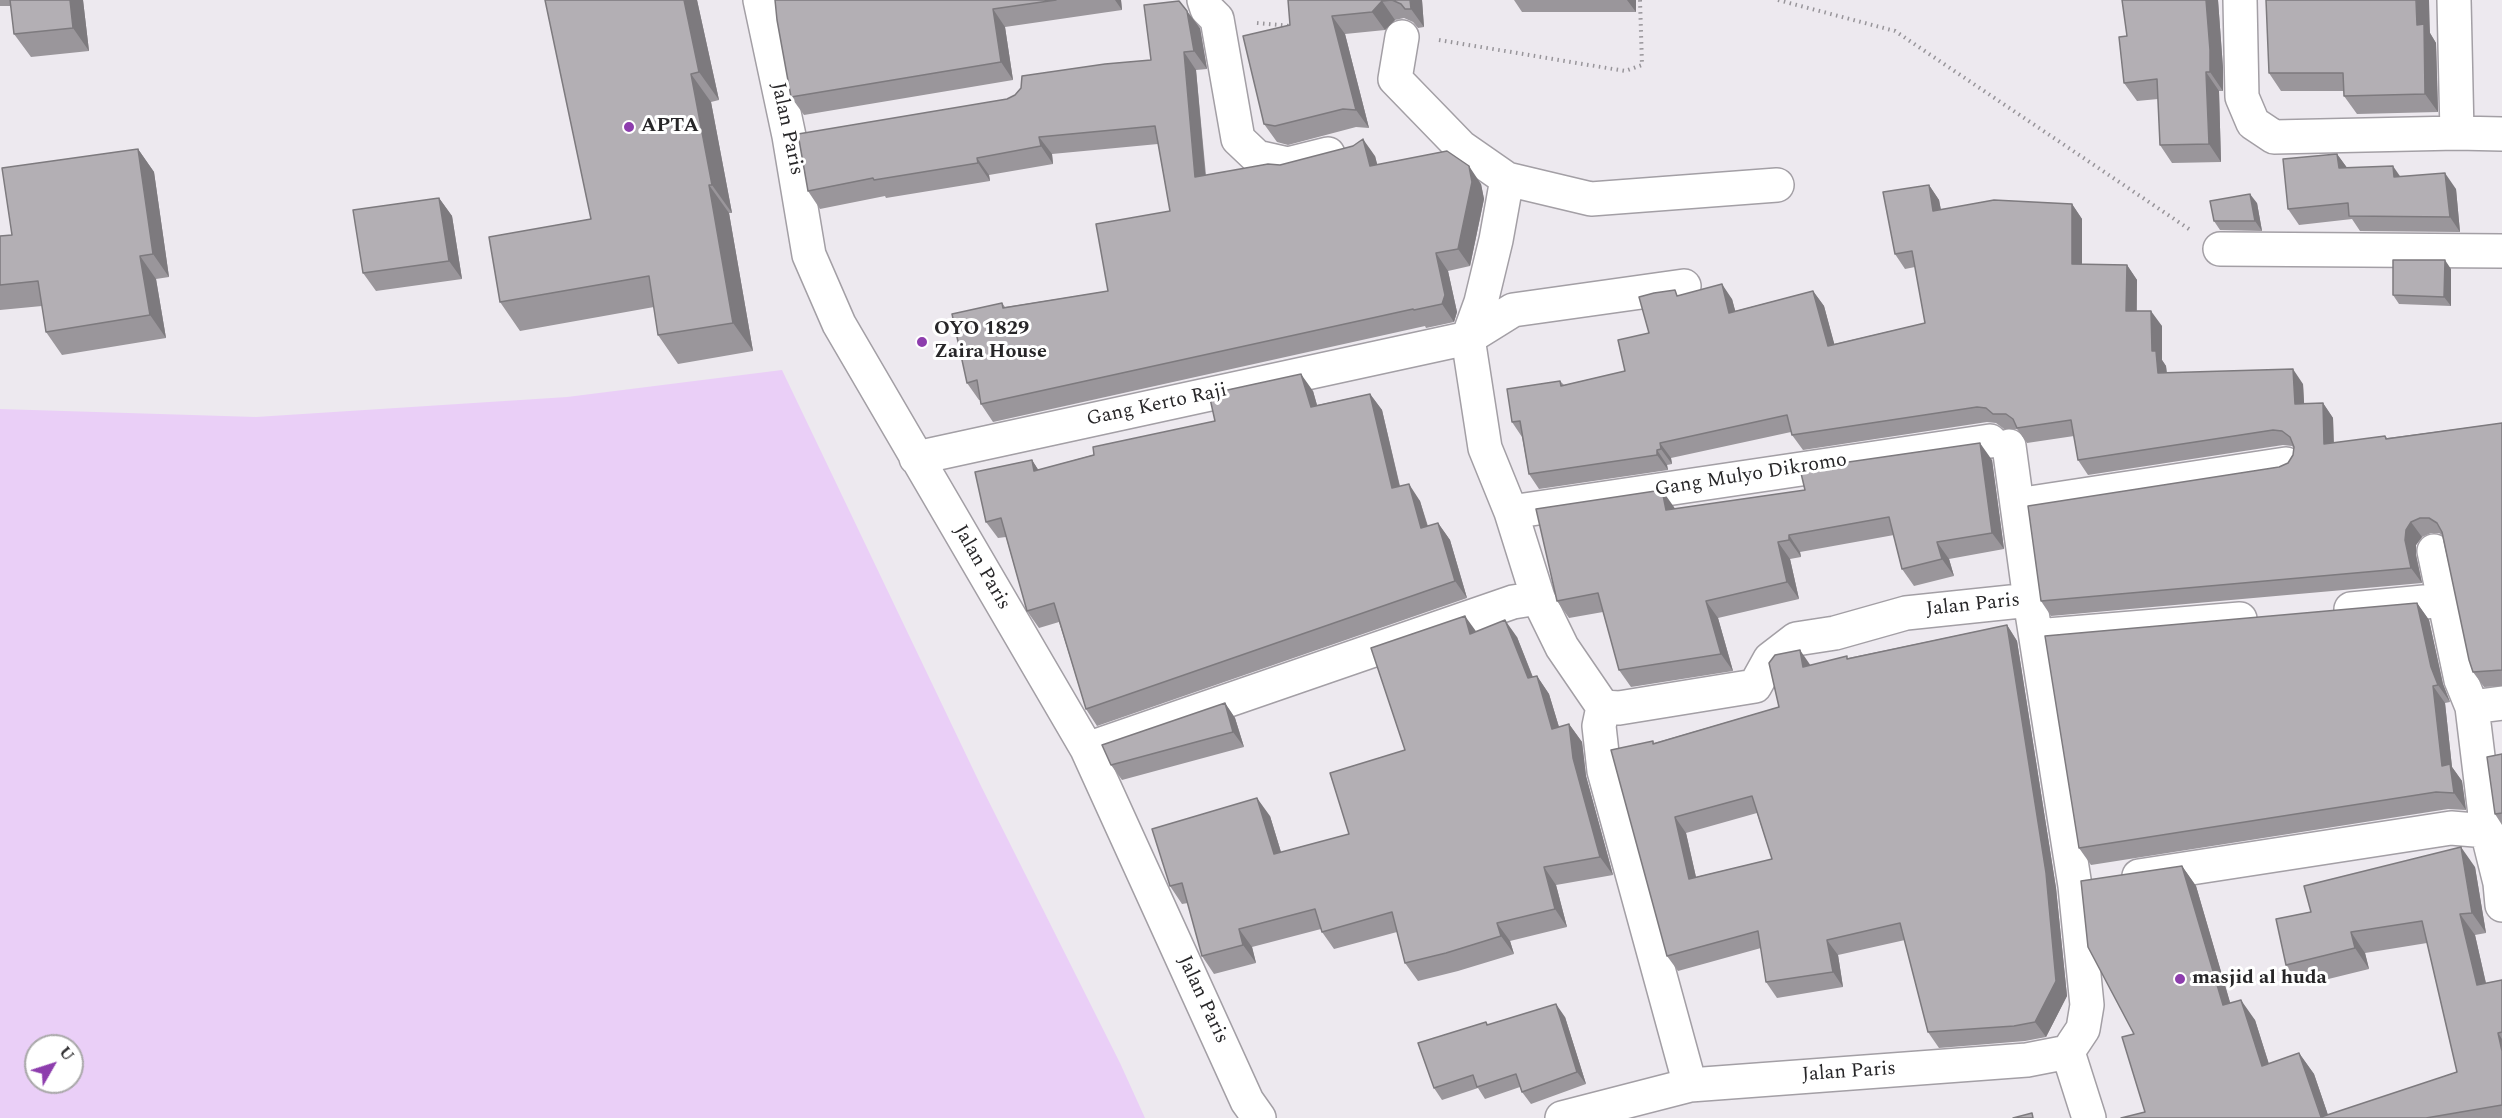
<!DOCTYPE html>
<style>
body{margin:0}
#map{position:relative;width:2502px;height:1118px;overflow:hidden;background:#ede9ef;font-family:Spectral,serif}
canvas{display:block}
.north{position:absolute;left:24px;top:1034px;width:60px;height:60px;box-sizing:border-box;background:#fff;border:2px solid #a9a8a9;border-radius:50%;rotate:51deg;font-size:16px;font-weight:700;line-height:24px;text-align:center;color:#272628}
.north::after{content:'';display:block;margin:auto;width:21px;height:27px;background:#8d3dad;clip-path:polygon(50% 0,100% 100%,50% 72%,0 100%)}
</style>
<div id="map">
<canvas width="2502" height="1118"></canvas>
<div class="north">U</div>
</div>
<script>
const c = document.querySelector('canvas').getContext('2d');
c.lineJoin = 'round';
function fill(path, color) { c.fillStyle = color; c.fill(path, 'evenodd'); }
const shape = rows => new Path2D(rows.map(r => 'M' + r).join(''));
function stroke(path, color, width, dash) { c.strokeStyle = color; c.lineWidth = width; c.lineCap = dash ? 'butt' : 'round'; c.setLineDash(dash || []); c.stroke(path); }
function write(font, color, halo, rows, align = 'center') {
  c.font = font + ' Spectral,serif'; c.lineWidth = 6; c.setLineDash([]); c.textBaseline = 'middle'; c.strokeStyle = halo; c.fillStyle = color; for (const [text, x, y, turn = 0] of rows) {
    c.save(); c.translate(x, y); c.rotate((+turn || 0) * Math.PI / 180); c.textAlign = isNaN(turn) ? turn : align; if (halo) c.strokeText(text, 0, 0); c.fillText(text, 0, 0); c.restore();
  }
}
const green = shape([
 [782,370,982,788,1120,1063,1145,1118,0,1118,0,409,256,417,567,397],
 [36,1046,72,1046,72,1082,36,1082]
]);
const path = shape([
 [1778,0,1895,31,2189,229],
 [1257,23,1291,26],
 [1439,40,1625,71,1642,65,1640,0]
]);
const street = shape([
 [760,0,789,136,809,255,839,324,1087,749,1247,1101,1259,1118],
 [1204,0,1207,9,1217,19,1238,139,1257,157,1288,164,1328,154],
 [2240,0,2242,97,2253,123,2274,137,2457,133,2502,134],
 [2454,0,2457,133],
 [1402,37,1395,79,1461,147,1507,179,1496,240,1481,302,1468,338,1485,448,1511,512,1538,598,1562,647,1603,707],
 [1507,179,1591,199,1777,185],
 [2220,249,2502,251],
 [916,458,1468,338,1513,310,1684,286],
 [2017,505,2286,464],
 [1511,512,1990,441],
 [2434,551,2461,680,2472,707,2487,831],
 [2351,609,2445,600],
 [2036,636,2240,619],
 [2472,707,2502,703],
 [1087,749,1513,602,1538,598],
 [2139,876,2451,828,2487,831,2500,883,2502,905],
 [2068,1052,2089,1118],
 [1690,1085,1604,771,1599,726,1603,707,1619,708,1755,686,1770,659,1796,639,1835,633,1906,613,2030,600],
 [1562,1118,1690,1085,2027,1060,2068,1052,2073,1044,2083,1029,2087,1005,2075,886,2030,600,2009,446]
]);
const wall = shape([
 [0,0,83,0,89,51,31,57,14,34,11,6,0,6],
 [697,0,719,100,711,102,732,213,729,213,753,351,678,364,658,335,654,307,520,331,500,302,591,219],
 [775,0,1121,0,1122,10,1005,27,1013,80,804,115,791,97],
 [1288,0,1422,0,1424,27,1418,28,1413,22,1404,18,1395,20,1385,30,1345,34,1369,128,1356,127,1288,145,1277,142,1264,124,1290,25],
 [1514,0,1636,0,1636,12,1522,12],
 [2122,0,2218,0,2223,68,2223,91,2219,91,2221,162,2172,163,2160,145,2158,99,2137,101,2124,83,2127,36],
 [1200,28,1207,69,1196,70,1206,175,1280,165,1375,156,1377,164,1481,184,1484,199,1470,266,1448,271,1457,312,1454,322,1426,328,1425,326,993,422,981,404,980,400,979,400,967,383,1002,303,1005,307,1108,291,1170,211,1158,144,1052,154,1053,164,989,175,990,181,886,198,885,196,820,209,808,191,1007,99,1151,60],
 [2430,33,2436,43,2438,112,2357,114,2344,96,2344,91,2281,91,2269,73],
 [138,149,154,172,169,277,156,279,166,338,62,355,46,332,42,306,0,310,0,236,12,235],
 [2337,154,2347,168,2400,177,2456,189,2460,232,2360,231,2352,219,2299,225,2288,209],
 [1929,185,1939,200,1941,210,2072,204,2082,219,2082,264,2127,265,2137,280,2137,311,2162,326,2162,360,2166,366,2167,373,2303,384,2304,404,2323,403,2333,418,2334,443,2385,436,2387,438,2502,423,2502,686,2484,687,2473,672,2442,535,2439,533,2431,533,2422,537,2416,545,2416,555,2422,583,2051,616,2041,601,2288,463,2293,455,2294,448,2292,446,2283,445,2088,475,2078,460,2074,436,2027,443,2017,429,2004,429,1996,423,1987,422,1803,450,1792,435,1791,432,1671,458,1672,464,1667,465,1668,470,1539,489,1529,474,1522,437,1512,422,1560,381,1564,385,1625,371,1649,333,1679,295,1732,299,1735,311,1813,291,1824,306,1834,344,1925,323,1915,267,1905,269,1895,254],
 [439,198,452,216,462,279,376,291,363,273],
 [2257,203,2262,231,2220,230,2214,221],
 [2451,269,2451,306,2399,304,2393,295],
 [1313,391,1317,405,1370,394,1382,410,1400,486,1420,501,1428,526,1438,523,1450,540,1467,598,1097,726,1086,709,1059,622,1039,628,1027,611,1006,537,998,538,986,522,1032,460,1038,470,1215,421],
 [1992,460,2004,549,1949,559,1954,576,1914,586,1902,569,1894,535,1800,552,1801,557,1790,559,1799,599,1718,618,1733,671,1631,687,1619,670,1603,612,1569,618,1557,601,1674,507,1675,509,1805,490],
 [2417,603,2429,620,2443,684,2450,702,2445,703,2452,767,2462,781,2466,810,2448,809,2091,865,2079,848],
 [2007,625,2017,641,2056,888,2067,996,2046,1037,2025,1041,1939,1048,1928,1032,1905,940,1838,955,1843,987,1777,998,1766,982,1761,948,1678,971,1667,956,1653,741,1654,743,1779,707,1810,665,1848,658],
 [1757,813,1772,859,1696,877,1686,833],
 [1476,631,1517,637,1533,677,1537,676,1549,694,1559,727,1569,724,1582,742,1586,776,1613,875,1556,885,1567,927,1510,941,1514,954,1458,971,1418,981,1405,963,1397,932,1334,949,1322,932,1321,929,1252,947,1256,963,1214,974,1202,956,1188,903,1182,904,1170,886,1270,816,1281,852,1349,834,1405,750],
 [1225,703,1235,718,1244,747,1122,780,1111,765],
 [2502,754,2502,825,2495,814],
 [2182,866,2196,886,2230,1003,2255,1020,2269,1064,2299,1053,2314,1074,2328,1115,2457,1072,2427,943,2365,953,2369,969,2300,986,2286,965,2311,912,2475,867,2486,933,2475,935,2486,983,2502,980,2502,1118,2121,1118,2145,1112,2134,1034],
 [1565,1017,1586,1084,1531,1104,1522,1092,1520,1087,1485,1099,1478,1088,1442,1100,1434,1088,1486,1022,1488,1025]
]);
const shadedWall = shape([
 [70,0,83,0,89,51,73,28],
 [684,0,697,0,719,100,699,72],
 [1115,0,1121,0,1122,10],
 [1410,0,1422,0,1424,27,1411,9],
 [1627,0,1636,0,1636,12],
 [2206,0,2218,0,2223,68,2223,91,2210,72],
 [2416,0,2429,0,2430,33,2436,43,2438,112,2425,94,2417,25],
 [1382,1,1395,20,1385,30,1372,12],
 [993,9,1005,27,1013,80,1001,62],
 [1187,11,1200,28,1207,69,1194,51],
 [1332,16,1345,34,1369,128,1356,110],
 [1184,52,1196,70,1207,194,1195,177],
 [2206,72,2219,91,2221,162,2209,144],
 [691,74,711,102,732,213,712,185],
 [1039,137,1052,154,1053,164,1041,146],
 [1363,139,1375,156,1382,183,1370,166],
 [138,149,154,172,169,277,153,254],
 [2337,154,2348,169,2339,168],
 [977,158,989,175,990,181,978,163],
 [1469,166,1481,184,1484,199,1470,266,1458,249],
 [2393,166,2404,182,2394,177],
 [2445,173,2456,189,2460,232,2450,217],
 [709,185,729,213,753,351,733,323],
 [1929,185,1939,200,1944,226,1933,211],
 [2250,194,2257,203,2262,231,2255,221],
 [439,198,452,216,462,279,449,261],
 [2072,204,2082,219,2082,279,2072,264],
 [1436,253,1448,271,1457,312,1454,322,1442,304],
 [140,256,156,279,166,338,150,315],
 [2445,260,2451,269,2451,306,2444,297],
 [2127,265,2137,280,2136,326,2126,311],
 [1722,284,1732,299,1740,328,1729,313],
 [1813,291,1824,306,1839,361,1828,346],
 [2151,311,2162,326,2162,360,2166,366,2168,388,2158,373,2152,351],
 [2293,369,2303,384,2305,419,2295,404],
 [1301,374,1313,391,1322,423,1311,407],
 [1370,394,1382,410,1404,505,1392,488],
 [2323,403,2333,418,2334,459,2324,444],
 [1660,443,1671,458,1672,464,1661,449],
 [1980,443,1992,460,2004,549,1992,533],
 [1657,450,1667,465,1668,470,1657,455],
 [1032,460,1043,477,1034,471],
 [1409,484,1420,501,1433,545,1421,528],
 [1662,490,1674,507,1678,527,1666,510],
 [2411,522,2422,537,2416,545,2416,555,2422,583,2411,568,2405,540,2406,530],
 [1438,523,1450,540,1467,598,1455,581],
 [1789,535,1800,552,1801,557,1789,540],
 [1778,542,1790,559,1799,599,1787,582],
 [1937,542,1949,559,1954,576,1942,559],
 [1706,601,1718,618,1733,671,1721,654],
 [2417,603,2429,620,2443,684,2450,702,2438,685,2431,667],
 [1465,616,1478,634,1470,634],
 [1505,620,1517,637,1540,696,1528,678],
 [2007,625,2017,641,2056,888,2067,996,2046,1037,2035,1022],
 [1800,650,1811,666,1803,667],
 [1537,676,1549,694,1565,747,1552,729],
 [2433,686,2445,703,2452,767,2462,781,2466,810,2454,793,2442,766],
 [1225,703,1235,718,1244,747,1233,732],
 [1569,724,1582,742,1586,776,1613,875,1600,857,1573,758],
 [1257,798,1270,816,1287,872,1274,854],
 [1675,817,1686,833,1700,895,1689,879],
 [2461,847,2475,867,2486,933,2472,913],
 [2182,866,2196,886,2237,1026,2223,1005],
 [1544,867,1556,885,1567,927,1555,909],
 [2460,914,2475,935,2491,1006,2477,985],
 [1497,923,1510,941,1514,954,1501,936],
 [1239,929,1252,947,1256,963,1243,945],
 [2351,932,2365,953,2369,969,2355,948],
 [1827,940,1838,955,1843,987,1833,972],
 [2241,1000,2255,1020,2276,1087,2262,1066],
 [1556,1004,1565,1017,1586,1084,1577,1072],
 [2498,1033,2502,1039,2502,1051],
 [2299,1053,2314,1074,2329,1118,2322,1118]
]);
const building = shape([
 [10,0,70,0,73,28,14,34,10,0],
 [545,0,684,0,699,72,691,74,712,185,709,185,733,323,658,335,649,276,500,302,489,237,591,219,545,0],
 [775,0,1056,0,993,9,1001,62,791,97,777,20,775,0],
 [1288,0,1410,0,1411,9,1405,9,1401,4,1392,0,1382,1,1372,12,1332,16,1356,110,1343,109,1275,126,1264,124,1243,36,1290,25,1288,0],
 [2122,0,2206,0,2210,50,2210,72,2206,72,2209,144,2160,145,2157,79,2124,83,2119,37,2127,36,2122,0],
 [2266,0,2416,0,2417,25,2424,24,2425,94,2344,96,2343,73,2269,73,2266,0],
 [1179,1,1187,11,1194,51,1184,52,1195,177,1268,164,1280,165,1353,146,1363,139,1370,166,1447,151,1469,166,1472,182,1458,249,1436,253,1445,295,1442,304,1414,310,1413,309,981,404,977,380,967,383,952,314,1002,303,1003,308,1108,291,1096,224,1170,211,1155,126,1039,137,1041,146,977,158,978,163,874,180,873,178,808,191,798,134,1007,99,1015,95,1021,88,1022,76,1105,64,1151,60,1144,5,1179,1],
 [138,149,153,254,140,256,150,315,46,332,38,281,0,285,0,236,12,235,2,168,138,149],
 [2337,154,2339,168,2393,166,2394,177,2445,173,2450,217,2349,216,2348,203,2288,209,2283,159,2337,154],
 [1929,185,1933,211,1994,200,2072,204,2072,264,2127,265,2126,311,2151,311,2152,351,2156,351,2158,373,2293,369,2295,404,2323,403,2324,444,2385,436,2386,439,2502,423,2502,670,2473,672,2469,660,2442,532,2437,523,2429,518,2420,518,2411,522,2406,530,2405,540,2411,568,2041,601,2028,506,2279,467,2288,463,2293,455,2294,447,2290,437,2282,431,2273,430,2078,460,2071,420,2017,428,2013,419,2006,414,1993,414,1986,408,1977,407,1792,435,1787,415,1660,443,1661,449,1657,450,1657,455,1529,474,1520,421,1512,422,1507,389,1560,381,1561,386,1625,371,1618,340,1649,333,1639,297,1654,293,1675,290,1677,296,1722,284,1729,313,1813,291,1828,346,1925,323,1912,251,1895,254,1883,192,1929,185],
 [2250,194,2255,221,2214,221,2210,201,2250,194],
 [439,198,449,261,363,273,353,210,439,198],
 [2393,260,2445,260,2444,297,2393,295,2393,260],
 [1301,374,1311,407,1370,394,1392,488,1409,484,1421,528,1438,523,1455,581,1086,709,1054,603,1027,611,1001,518,986,522,975,472,1032,460,1034,471,1094,455,1093,447,1215,421,1209,394,1301,374],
 [1980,443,1992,533,1937,542,1942,559,1902,569,1889,517,1789,535,1789,540,1778,542,1787,582,1706,601,1721,654,1619,670,1598,593,1557,601,1536,509,1662,490,1666,510,1805,490,1800,469,1980,443],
 [2417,603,2431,667,2438,685,2433,686,2442,766,2450,764,2454,793,2436,792,2079,848,2045,636,2417,603],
 [1465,616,1470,634,1505,620,1528,678,1537,676,1552,729,1569,724,1573,758,1600,857,1544,867,1555,909,1497,923,1501,936,1446,953,1405,963,1392,912,1322,932,1315,909,1239,929,1243,945,1202,956,1182,883,1170,886,1152,829,1257,798,1274,854,1349,834,1330,773,1405,750,1371,648,1465,616],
 [2007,625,2046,873,2056,981,2035,1022,2014,1026,1928,1032,1900,923,1827,940,1833,972,1766,982,1758,931,1667,956,1611,750,1653,741,1653,744,1779,707,1769,663,1775,655,1800,650,1803,667,1847,656,1847,659,2007,625],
 [1752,796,1772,859,1689,879,1675,817,1752,796],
 [1225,703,1233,732,1111,765,1102,745,1225,703],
 [2502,754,2502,813,2495,814,2487,757,2502,754],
 [2461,847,2472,913,2460,914,2477,985,2502,980,2502,1032,2498,1033,2502,1051,2502,1105,2426,1118,2121,1118,2145,1112,2122,1037,2134,1034,2088,947,2081,881,2182,866,2223,1005,2241,1000,2262,1066,2299,1053,2321,1117,2457,1072,2422,921,2351,932,2355,948,2286,965,2276,919,2311,912,2304,886,2461,847],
 [1556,1004,1577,1072,1522,1092,1516,1074,1477,1087,1473,1075,1434,1088,1418,1043,1486,1022,1487,1025,1556,1004],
 [2032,1113,2033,1118,2013,1118,2032,1113]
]);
const markers = [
 [629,127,6,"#8d3dad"],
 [922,342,6,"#8d3dad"],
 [2180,979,6,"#8d3dad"]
];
const poiNames = [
 ["APTA",641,127],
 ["OYO 1829",934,330],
 ["Zaira House",934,353],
 ["masjid al huda",2192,979]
];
const streetNames = [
 ["Jalan Paris",786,129,78],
 ["Gang Kerto Raji",1157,406,-12],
 ["Gang Mulyo Dikromo",1751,476,-9],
 ["Jalan Paris",981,568,60],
 ["Jalan Paris",1973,606,-6],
 ["Jalan Paris",1202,1000,65],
 ["Jalan Paris",1849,1073,-4]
];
fill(green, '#eacff7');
stroke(street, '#a39fa5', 36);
stroke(path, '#98959a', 4, [1.5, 4.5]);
stroke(street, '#fff', 33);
fill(wall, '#9a969b');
fill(shadedWall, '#7d7a7e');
fill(building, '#b3afb4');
stroke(building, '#7d7a7e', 1.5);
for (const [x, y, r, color] of markers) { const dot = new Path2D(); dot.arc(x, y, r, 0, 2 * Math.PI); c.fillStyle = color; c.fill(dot); stroke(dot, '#fff', 2); }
write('bold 20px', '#272628', '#fff', poiNames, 'left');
write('20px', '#272628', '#fff', streetNames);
</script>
